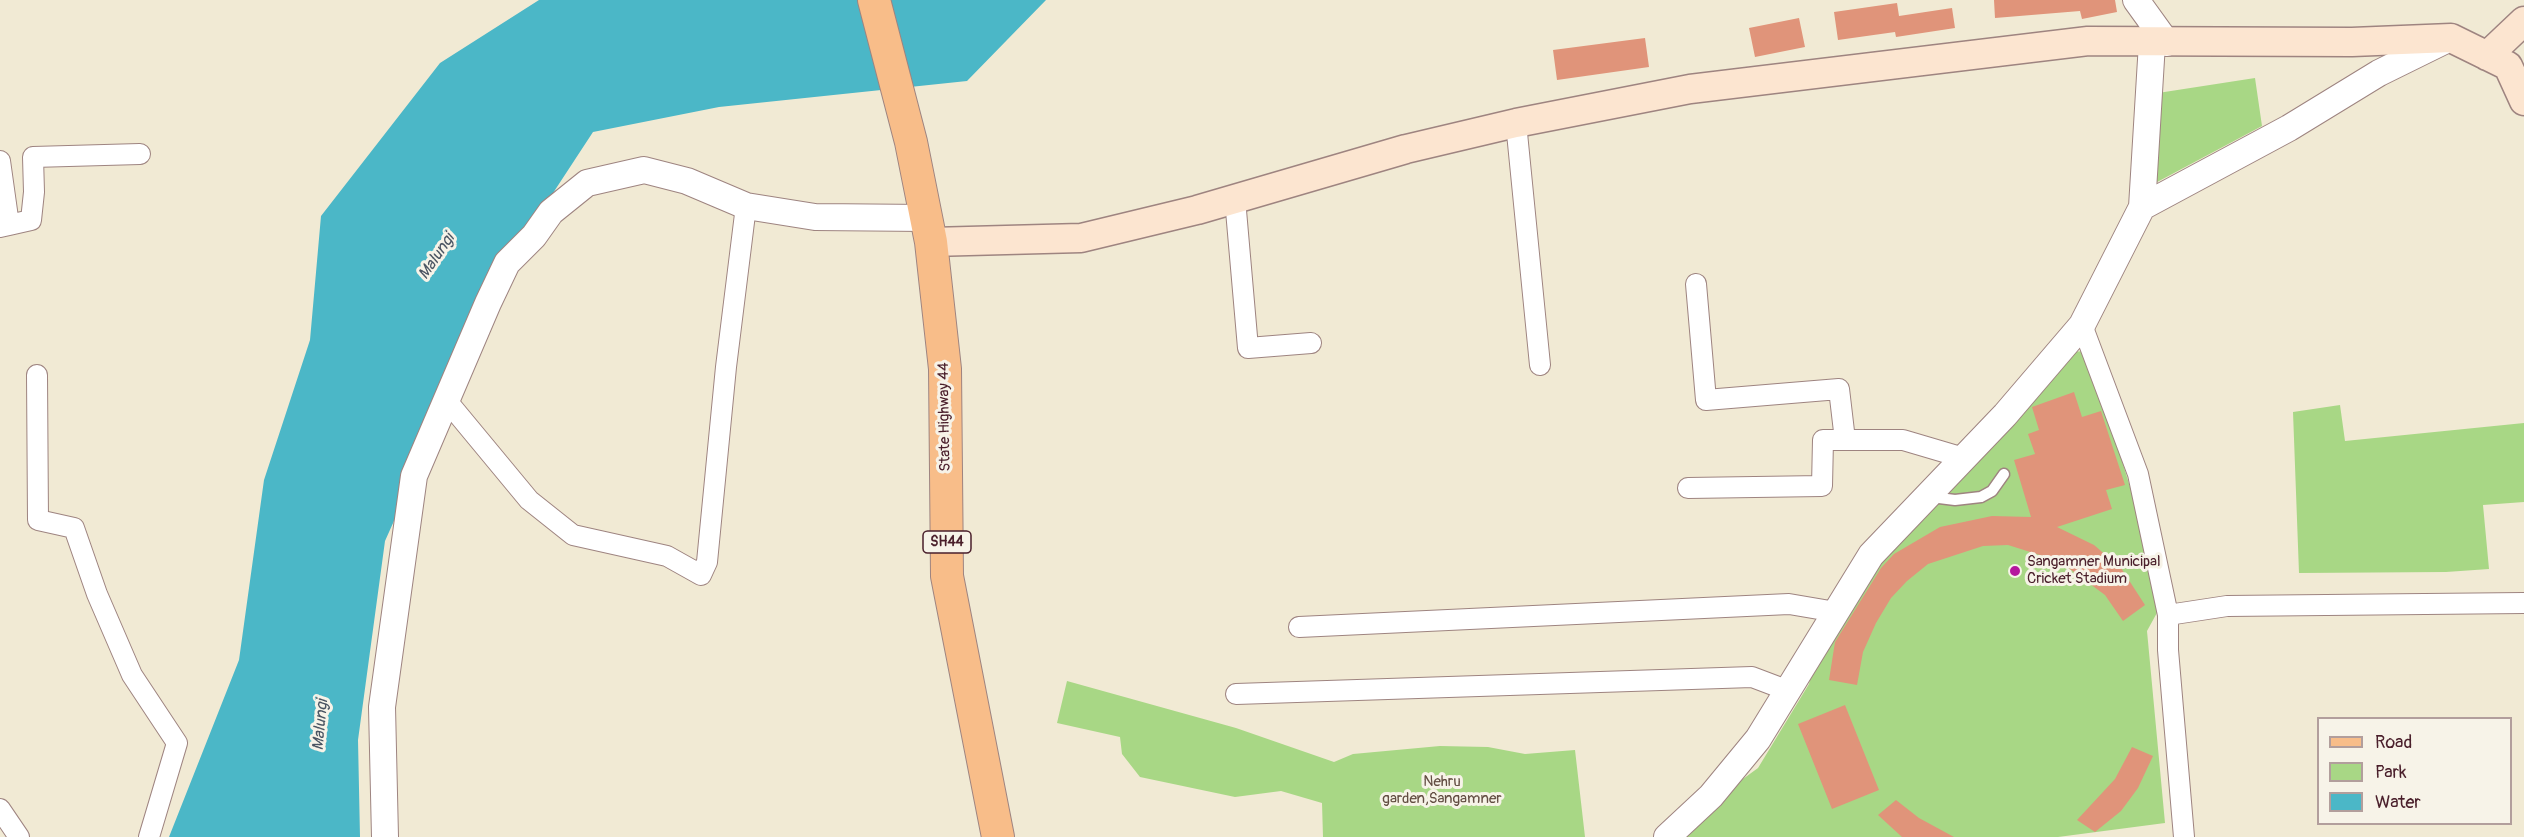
<!DOCTYPE html>
<style>
body{margin:0}
#map{position:relative;width:2524px;height:837px;overflow:hidden;background:#f1ead4;font-family:Pangolin,sans-serif}
canvas{display:block}
.legend{position:absolute;left:2317px;top:717px;width:195px;height:108px;box-sizing:border-box;background:#f7f3e8;border:2px solid #b29e9c;margin:0;padding:8px 10px;list-style:none;font-size:18px;color:#4a1f2b}
.legend li{display:flex;align-items:center;gap:12px;height:30px}
.legend b{width:30px;border:2px solid #b29e9c}
</style>
<div id="map">
<canvas width="2524" height="837"></canvas>
<ul class="legend">
<li><b style="height:8px;background:#f8bd89"></b>Road</li>
<li><b style="height:16px;background:#a8d785"></b>Park</li>
<li><b style="height:16px;background:#4bb7c7"></b>Water</li>
</ul>
</div>
<script>
const c = document.querySelector('canvas').getContext('2d');
c.lineJoin = 'round';
function fill(path, color) { c.fillStyle = color; c.fill(path, 'evenodd'); }
const shape = rows => new Path2D(rows.map(r => 'M' + r).join(''));
function stroke(path, color, width, dash) { c.strokeStyle = color; c.lineWidth = width; c.lineCap = dash ? 'butt' : 'round'; c.setLineDash(dash || []); c.stroke(path); }
function write(font, color, halo, rows, align = 'center') {
  c.font = font + ' Pangolin,sans-serif'; c.lineWidth = 6; c.setLineDash([]); c.textBaseline = 'middle'; c.strokeStyle = halo; c.fillStyle = color; for (const [text, x, y, turn = 0] of rows) {
    c.save(); c.translate(x, y); c.rotate((+turn || 0) * Math.PI / 180); c.textAlign = isNaN(turn) ? turn : align; if (halo) c.strokeText(text, 0, 0); c.fillText(text, 0, 0); c.restore();
  }
}
const green = shape([
 [2255,78,2262,126,2144,189,2158,93],
 [2089,351,2164,600,2147,631,2165,823,2058,837,1673,837,1673,830,1758,768,1809,684,1813,666,1846,607,1899,541,2065,352],
 [2340,405,2345,441,2524,423,2524,502,2483,505,2489,569,2446,572,2299,573,2293,412],
 [1067,681,1236,728,1334,762,1353,754,1440,746,1488,747,1525,754,1575,750,1585,837,1323,837,1322,803,1281,791,1235,797,1140,777,1122,754,1120,737,1057,723]
]);
const water = shape([
 [539,0,1046,0,967,81,719,107,593,132,498,277,440,418,385,541,358,740,360,837,169,837,239,660,264,480,310,340,321,216,440,63]
]);
const building = shape([
 [1994,0,2115,0,2117,12,2082,19,2080,11,1995,18],
 [1897,3,1899,16,1952,8,1955,28,1896,37,1895,32,1838,40,1834,12],
 [1799,18,1805,47,1755,57,1749,28],
 [1645,38,1649,67,1557,80,1553,50],
 [2074,392,2082,417,2101,411,2125,485,2106,490,2112,509,2057,527,2094,545,2121,568,2145,605,2123,621,2105,595,2059,561,2008,545,1983,546,1928,564,1907,581,1891,598,1876,623,1863,652,1857,685,1829,680,1835,642,1881,568,1894,554,1940,527,1992,516,2031,517,2014,460,2035,454,2028,434,2039,430,2032,407],
 [1845,705,1879,790,1832,809,1798,724],
 [2132,747,2153,756,2138,788,2121,811,2095,832,2077,820,2115,779],
 [1896,800,1919,818,1954,837,1902,837,1878,815]
]);
const service = shape([
 [1931,497,1955,500,1981,497,1992,491,2004,474]
]);
const minor = shape([
 [1516,123,1540,365],
 [0,161,9,225,0,227],
 [1235,199,1248,348,1311,343],
 [9,225,31,220,34,192,33,157,140,154],
 [1696,284,1706,400,1839,389,1845,440],
 [2082,325,2138,474,2168,615],
 [37,375,38,520,74,528,97,594,132,675,177,743,149,837],
 [447,401,529,500,573,535,667,556,701,575,707,562,726,367,746,206],
 [1688,488,1822,486,1823,440,1903,440,1964,458],
 [1299,627,1789,604,1836,612],
 [1236,694,1752,677,1789,691],
 [0,809,19,837],
 [2184,837,2168,650,2168,615,2227,606,2524,603]
]);
const tertiary = shape([
 [2136,0,2167,43],
 [2142,207,2152,43],
 [385,837,382,707,414,476,488,303,507,263,534,236,551,212,587,183,644,170,687,181,746,206,815,217,926,218],
 [1667,837,1711,796,1758,739,1871,555,2005,415,2082,325,2142,207,2289,128,2379,73,2450,38]
]);
const secondary = shape([
 [2487,56,2524,21],
 [931,242,1081,238,1197,210,1406,149,1516,123,1690,89,2088,41,2352,42,2451,38,2508,66,2524,101]
]);
const primary = shape([
 [874,0,911,142,931,242,945,369,947,576,998,837]
]);
const markers = [
 [2015,571,6,"#b5179e"]
];
const shields = [
 [947,542,48]
];
const shieldNames = [
 ["SH44",947,542]
];
const streetNames = [
 ["State Highway 44",945,417,-91]
];
const poiNames = [
 ["Sangamner Municipal",2027,562],
 ["Cricket Stadium",2027,579]
];
const parkNames = [
 ["Nehru",1442,782],
 ["garden,Sangamner",1442,799]
];
const waterNames = [
 ["Malungi",437,257,-56],
 ["Malungi",321,725,-85]
];
fill(green, '#a8d785');
fill(water, '#4bb7c7');
fill(building, '#e0947a');
stroke(service, '#9e8480', 13);
stroke(minor, '#9e8480', 22);
stroke(tertiary, '#9e8480', 28);
stroke(secondary, '#9e8480', 31);
stroke(primary, '#9e8480', 34);
stroke(service, '#fff', 10);
stroke(minor, '#fff', 20);
stroke(tertiary, '#fff', 26);
stroke(secondary, '#fce5d0', 28);
stroke(primary, '#f8bd89', 32);
for (const [x, y, r, color] of markers) { const dot = new Path2D(); dot.arc(x, y, r, 0, 2 * Math.PI); c.fillStyle = color; c.fill(dot); stroke(dot, '#f7f3e8', 2); }
for (const [x, y, w] of shields) { const box = new Path2D(); box.roundRect(x - w / 2, y - 11, w, 22, 4.5); c.fillStyle = '#f7f3e8'; c.fill(box); stroke(box, '#4a1f2b', 1.5); }
write('bold 14px', '#4a1f2b', null, shieldNames);
write('15px', '#4a1f2b', '#f7f3e8', streetNames);
write('15px', '#4a1f2b', '#f7f3e8', poiNames, 'left');
write('15px', '#624d42', '#f7f3e8', parkNames);
write('italic 16px', '#4a5462', '#f7f3e8', waterNames);
</script>
